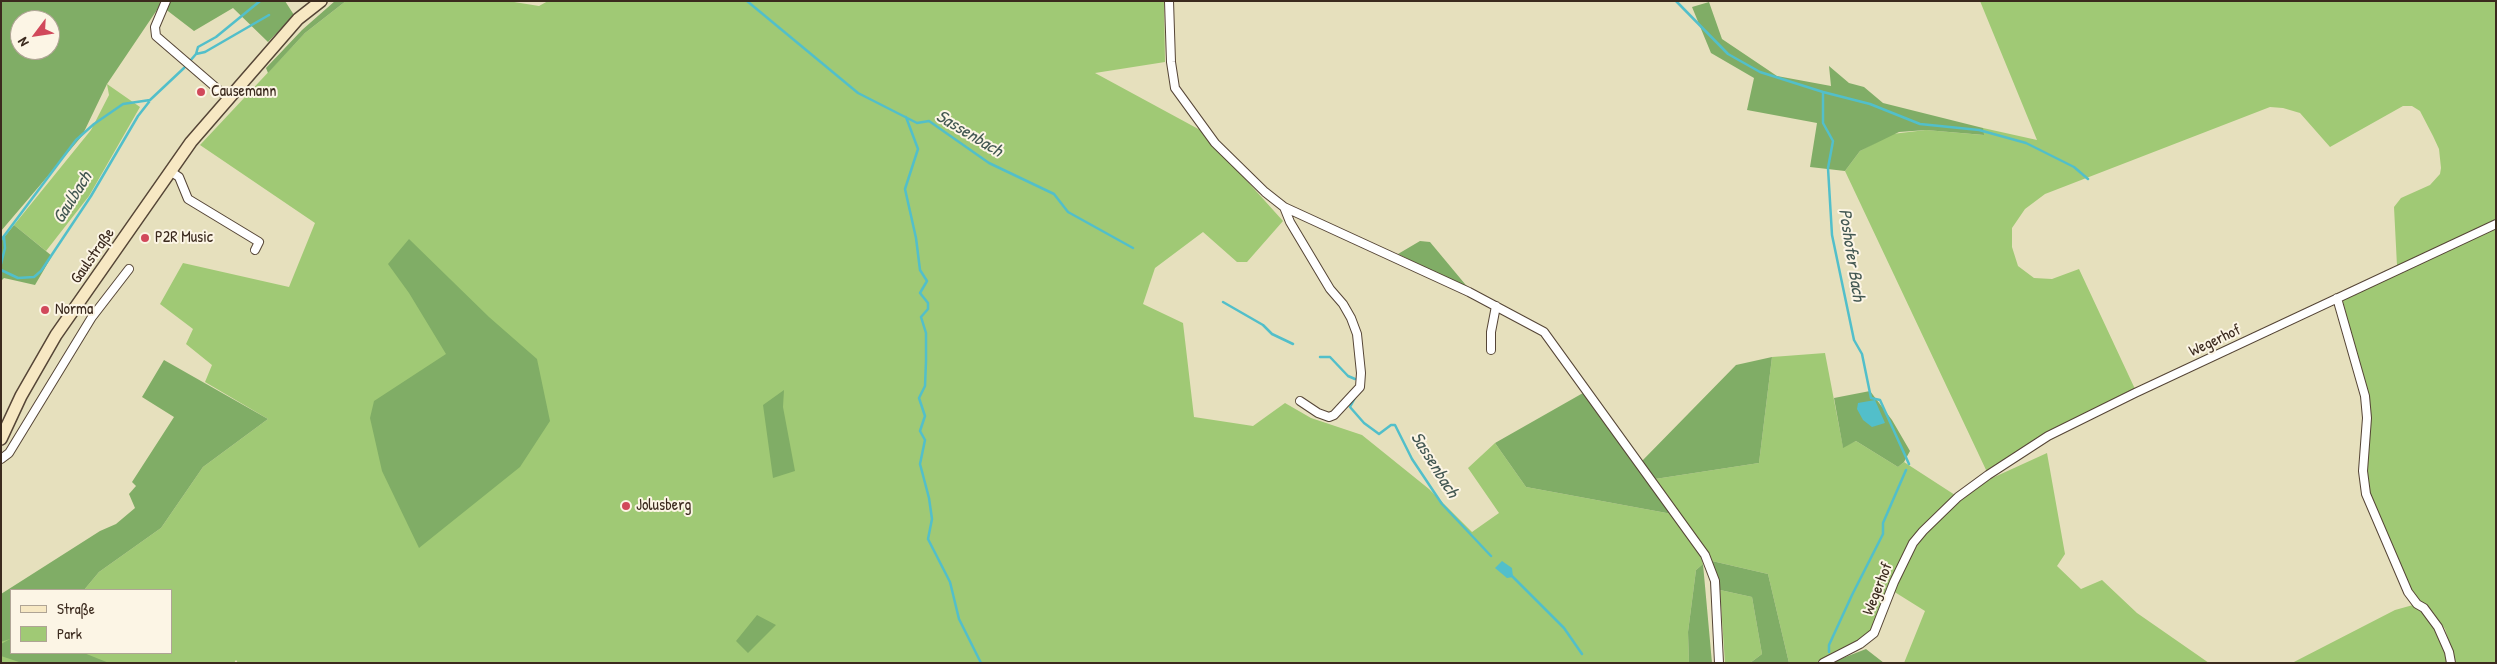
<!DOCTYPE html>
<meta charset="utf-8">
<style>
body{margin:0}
#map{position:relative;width:2497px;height:664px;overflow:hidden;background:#e6e0bd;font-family:"Patrick Hand",sans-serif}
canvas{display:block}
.frame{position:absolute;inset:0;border:2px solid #3b2a1e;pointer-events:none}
.legend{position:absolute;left:10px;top:589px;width:162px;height:65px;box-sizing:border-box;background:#fcf5e5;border:1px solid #afa495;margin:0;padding:6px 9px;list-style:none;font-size:15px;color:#3b2a1e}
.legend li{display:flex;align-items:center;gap:10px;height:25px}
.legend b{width:25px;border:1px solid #afa495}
.north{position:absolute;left:10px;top:10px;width:50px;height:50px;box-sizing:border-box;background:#fcf5e5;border:1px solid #afa495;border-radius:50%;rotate:239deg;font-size:14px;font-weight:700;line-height:20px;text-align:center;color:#3b2a1e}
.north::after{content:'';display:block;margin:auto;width:18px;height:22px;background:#d1495b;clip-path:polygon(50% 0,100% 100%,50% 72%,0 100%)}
</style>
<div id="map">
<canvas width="2497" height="664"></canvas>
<div class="frame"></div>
<ul class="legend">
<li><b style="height:6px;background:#f7e8c3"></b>Straße</li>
<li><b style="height:14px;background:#a0c975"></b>Park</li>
</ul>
<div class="north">N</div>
</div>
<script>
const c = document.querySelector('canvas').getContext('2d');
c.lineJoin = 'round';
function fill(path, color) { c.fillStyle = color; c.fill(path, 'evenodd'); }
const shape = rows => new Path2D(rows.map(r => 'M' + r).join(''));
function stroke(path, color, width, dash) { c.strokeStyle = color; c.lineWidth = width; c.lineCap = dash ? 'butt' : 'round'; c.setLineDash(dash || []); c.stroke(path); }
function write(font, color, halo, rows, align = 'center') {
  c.font = font + ' "Patrick Hand",sans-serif'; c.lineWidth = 4; c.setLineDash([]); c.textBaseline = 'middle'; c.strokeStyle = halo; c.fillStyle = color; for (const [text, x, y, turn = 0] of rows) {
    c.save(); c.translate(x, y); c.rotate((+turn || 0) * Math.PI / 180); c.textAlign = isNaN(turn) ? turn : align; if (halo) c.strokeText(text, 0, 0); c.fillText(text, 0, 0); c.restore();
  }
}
const green = shape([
 [346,1,508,1,539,6,548,1,1164,1,1165,62,1095,73,1202,131,1283,221,1247,262,1237,262,1203,232,1155,268,1143,304,1183,323,1194,417,1253,426,1285,403,1311,418,1362,435,1429,489,1472,532,1499,513,1468,468,1495,443,1526,487,1672,514,1701,556,1703,564,1696,570,1688,632,1689,663,238,663,236,660,234,663,1,663,1,642,11,637,11,653,171,653,171,590,84,590,99,572,161,528,203,467,268,419,205,382,212,365,186,344,193,329,160,304,183,263,289,287,315,223,200,145,305,33],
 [1980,1,2496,1,2496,221,2397,266,2394,207,2401,198,2430,185,2440,174,2441,168,2439,149,2433,136,2420,111,2412,106,2403,106,2330,147,2300,113,2283,108,2270,107,2045,194,2025,209,2012,228,2012,247,2018,266,2034,278,2052,279,2079,269,2135,389,2050,431,1987,472,1845,171,1860,151,1892,134,1926,130,1983,135,1983,128,2037,140],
 [107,84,140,107,89,196,46,251,14,225,91,130,109,95],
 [2496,223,2496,663,2456,663,2445,629,2434,614,2414,597,2374,509,2366,481,2366,389,2343,302,2343,299],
 [1825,353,1843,447,1856,441,1898,467,1904,462,1955,495,1931,517,1911,541,1899,563,1870,633,1852,647,1815,663,1789,663,1768,574,1712,561,1655,479,1759,463,1772,357],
 [2047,453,2065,554,2057,566,2081,589,2102,580,2137,613,2209,663,1904,663,1925,611,1893,591,1919,542,1952,507,1990,479],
 [1720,590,1752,597,1762,654,1750,663,1725,663],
 [2413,605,2431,618,2451,663,2292,663,2395,610]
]);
const forest = shape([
 [1,1,163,1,107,84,82,136,1,231],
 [20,20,50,20,50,50,20,50],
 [169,1,285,1,294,15,268,42,233,8,194,31,164,8],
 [335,1,346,1,305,33,268,73,266,68,302,30],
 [1709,2,1722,39,1777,76,1831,86,1829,66,1849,83,1864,87,1883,103,1983,128,1984,135,1926,130,1899,132,1860,151,1845,171,1810,167,1817,123,1747,110,1754,78,1711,53,1692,7],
 [14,225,52,256,35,285,4,278,1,281,1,241],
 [409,239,489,317,537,359,550,421,520,467,419,548,382,471,370,418,374,401,446,354,409,293,388,264],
 [1420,241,1430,242,1470,290,1398,254],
 [1772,357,1759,463,1655,479,1641,462,1736,365],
 [164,360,268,419,203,467,161,528,99,572,84,590,11,590,11,653,84,653,109,663,22,663,1,656,1,644,10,639,1,642,1,594,100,531,116,524,135,508,129,494,136,486,132,482,174,417,142,397],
 [784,390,783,407,795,471,773,478,763,405],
 [1870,391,1892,420,1910,451,1904,462,1898,467,1856,441,1843,448,1834,398],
 [1583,393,1672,514,1526,487,1495,443],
 [1712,561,1768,574,1789,663,1750,663,1762,654,1752,597,1720,590],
 [1703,564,1712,663,1689,663,1688,632,1696,570],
 [757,615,776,625,748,653,736,641],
 [1866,649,1884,663,1830,663]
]);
const water = shape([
 [1875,400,1885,423,1872,427,1863,420,1857,409,1858,403],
 [1502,561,1512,568,1513,577,1507,578,1495,568]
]);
const stream = shape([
 [747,1,858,93,917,123,929,121,989,163,1054,194,1068,212,1133,248],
 [1676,1,1728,54,1760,72,1823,92,1823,123,1833,141,1828,168,1832,235,1854,340,1862,354,1871,398,1880,400,1909,464],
 [196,54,205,52,269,15],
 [1823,92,1870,104,1920,124,1979,130,2026,143,2074,167,2088,179],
 [906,117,918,149,905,189,916,238,920,270,927,281,920,293,928,303,928,309,921,317,926,333,926,361,925,386,919,398,925,416,920,431,925,440,920,464,929,498,932,519,928,539,950,582,959,619,981,663],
 [1,240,76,140,94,124,123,104,150,100,184,68,196,54,198,47,216,37,260,1],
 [1,264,5,248,4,237],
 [1,270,18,278,34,277,41,271,91,196,138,116,149,102],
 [1223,302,1263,325,1272,334,1293,344],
 [1320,357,1330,357,1348,376,1355,379],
 [1356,396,1350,407,1364,423,1379,434,1391,425,1395,425,1412,459,1442,504,1491,556],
 [1511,575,1564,628,1582,654],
 [1829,652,1829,645,1852,595,1883,534,1883,523,1906,470]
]);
const minor = shape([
 [166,1,155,27,156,36,228,98],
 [1169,1,1171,62,1175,88,1215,143,1265,192,1284,207,1469,292,1544,332,1705,555,1715,581,1719,663],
 [170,171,179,177,188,199,259,242,255,250],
 [1284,207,1290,222,1330,289,1343,304,1351,318,1357,334,1361,373,1360,387,1334,415,1329,417,1318,413,1300,401],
 [2337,298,2365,396,2367,418,2363,471,2366,494,2408,592,2417,604,2424,608,2438,627,2449,652,2451,663],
 [1491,350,1491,332,1496,306],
 [1,459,9,453,92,317,129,269],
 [1823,663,1860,644,1874,633,1894,582,1913,543,1923,531,1958,497,1988,475,2048,436,2135,393,2496,224]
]);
const secondary = shape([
 [1,439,21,396,56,335,191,142,298,19,321,1]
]);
const markers = [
 [201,92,5,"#d1495b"],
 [145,238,5,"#d1495b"],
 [45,310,5,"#d1495b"],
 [626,506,5,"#d1495b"]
];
const poiNames = [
 ["Causemann",211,92],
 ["P2R Music",155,238],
 ["Norma",55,310],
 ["Jolusberg",636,506]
];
const streetNames = [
 ["Gaulstraße",93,256,-55],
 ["Wegerhof",2215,341,-25],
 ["Wegerhof",1878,589,-68]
];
const waterNames = [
 ["Sassenbach",969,134,31],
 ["Gaulbach",73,198,-58],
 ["Poshofer Bach",1851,255,81],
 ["Sassenbach",1434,465,58]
];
fill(green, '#a0c975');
fill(forest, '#80ad66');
fill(water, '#52bfca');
stroke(stream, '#52bfca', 2.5);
stroke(minor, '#554536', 10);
stroke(secondary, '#554536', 14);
stroke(minor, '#fff', 8);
stroke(secondary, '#f7e8c3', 11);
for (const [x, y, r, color] of markers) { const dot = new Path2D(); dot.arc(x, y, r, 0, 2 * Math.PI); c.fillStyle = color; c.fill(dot); stroke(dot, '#fcf5e5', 2); }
write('16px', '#3b2a1e', '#fcf5e5', poiNames, 'left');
write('16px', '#3b2a1e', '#fcf5e5', streetNames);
write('italic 18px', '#425752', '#fcf5e5', waterNames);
</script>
